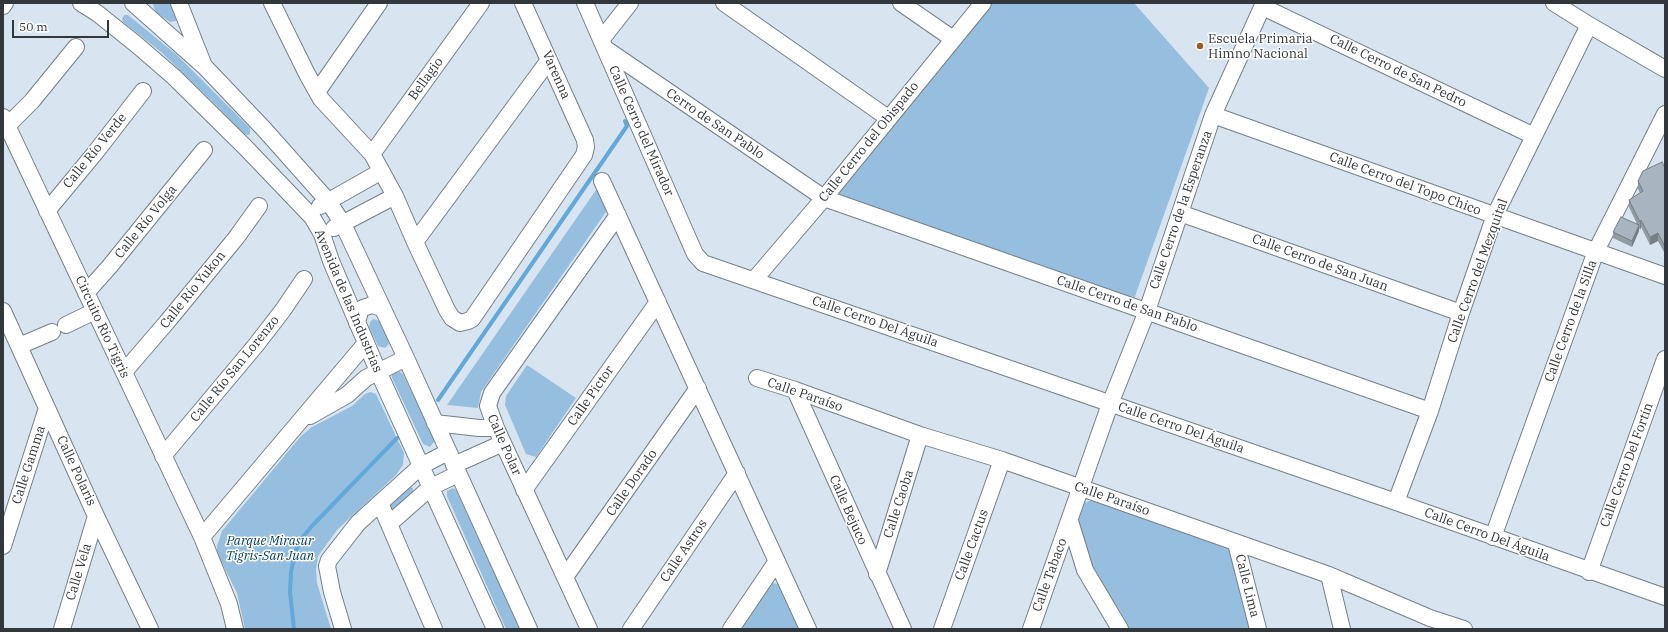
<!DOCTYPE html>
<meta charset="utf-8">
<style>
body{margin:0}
#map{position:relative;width:1668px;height:632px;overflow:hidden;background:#d8e5f0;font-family:"IBM Plex Serif",serif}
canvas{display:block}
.frame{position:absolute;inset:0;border:4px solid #32373b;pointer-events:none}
.scale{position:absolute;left:12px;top:20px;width:97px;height:18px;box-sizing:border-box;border:2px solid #32373b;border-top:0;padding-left:5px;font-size:12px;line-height:14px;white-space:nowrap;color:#32373b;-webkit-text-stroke:3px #fff;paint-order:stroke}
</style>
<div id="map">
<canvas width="1668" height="632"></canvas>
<div class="frame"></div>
<div class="scale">50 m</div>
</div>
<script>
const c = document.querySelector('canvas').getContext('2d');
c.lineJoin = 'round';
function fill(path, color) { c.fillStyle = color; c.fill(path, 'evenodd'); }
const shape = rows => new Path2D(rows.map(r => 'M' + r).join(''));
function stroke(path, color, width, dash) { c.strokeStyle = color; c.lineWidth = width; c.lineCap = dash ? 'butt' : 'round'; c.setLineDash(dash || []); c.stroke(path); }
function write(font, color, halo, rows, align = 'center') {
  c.font = font + ' "IBM Plex Serif",serif'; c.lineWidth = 3; c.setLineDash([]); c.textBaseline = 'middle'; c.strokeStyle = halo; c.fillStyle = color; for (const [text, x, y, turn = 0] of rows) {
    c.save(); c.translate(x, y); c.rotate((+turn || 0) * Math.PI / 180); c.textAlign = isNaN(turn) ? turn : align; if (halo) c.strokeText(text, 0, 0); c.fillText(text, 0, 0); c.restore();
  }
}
const green = shape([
 [153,3,173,3,177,20,176,21,170,22,156,12,154,8],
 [984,3,1134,3,1209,88,1133,302,828,193],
 [124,15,128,15,177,55,250,128,250,134,248,135,244,134,216,105,161,52,123,22,122,19],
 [598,187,608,209,481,392,478,408,447,405],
 [373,319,377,320,380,322,388,340,389,344,385,348,378,346,369,327,370,322],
 [527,365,576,398,536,457,526,454,505,405,506,396],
 [398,370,403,374,434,438,434,442,430,447,423,444,392,378,392,373],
 [370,392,376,394,404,453,403,465,396,475,337,530,318,556,316,570,317,583,331,629,245,629,237,593,217,553,217,546,222,531,301,436,312,427,352,406,365,394],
 [409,487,413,488,413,492,395,509,391,509,390,504],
 [453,488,456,490,520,629,506,629,447,496,447,491],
 [1093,500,1220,544,1229,549,1232,556,1251,629,1129,629,1120,611,1090,566,1078,518,1080,507,1086,502],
 [771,583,779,584,801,629,739,629]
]);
const stream = shape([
 [438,400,627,126,625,121],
 [294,629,290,592,291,572,296,550,302,538,311,527,397,438]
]);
const minor = shape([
 [81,3,97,13,137,45,174,77,245,147,312,217,322,234,331,261,378,371,495,629],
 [133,3,205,67,264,129,328,201,343,224,406,358,529,629],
 [179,3,204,66],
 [272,3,307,74,321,99,372,154,395,196,415,242,447,310,452,318,460,323,468,321,472,319,584,155,586,147,585,140,523,3],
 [585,3,695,254,703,263,1396,502,1665,597],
 [724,3,888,118],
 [901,3,953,39],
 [1554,3,1589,25,1665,69],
 [3,6,5,3],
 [1263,7,1534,136],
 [601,40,630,3],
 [606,49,824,198,1430,411],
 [317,92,379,3],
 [1213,115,1665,276],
 [3,117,202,537,229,604,235,629],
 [7,126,32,101,76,47],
 [372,154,481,3],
 [602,181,808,629],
 [320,206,380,172],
 [47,211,95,153,143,91],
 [1180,213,1461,313],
 [334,228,395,196],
 [415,242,549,60],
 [754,280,824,198,983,3],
 [86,293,110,266,204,150],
 [3,311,96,516,150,629],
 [357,323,360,311,363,308,372,305,382,308],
 [66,325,95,311],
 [19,346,52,332],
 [124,372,167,322,236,238,259,206],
 [757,378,795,390,920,435,1002,460,1329,575,1430,618,1464,629],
 [795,390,903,629],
 [310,416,347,395,366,378,406,358],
 [435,423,479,428,496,428],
 [163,456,256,345,283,310,304,279],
 [454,465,503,443],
 [524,490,658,302],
 [1396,502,1430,411,1461,313,1495,215,1589,25],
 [380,503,421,466,448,452],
 [1070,521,1085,570,1120,629],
 [389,524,431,487,458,474],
 [202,537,366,343],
 [1493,537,1596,251,1665,114],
 [1236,543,1258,629],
 [3,546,47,408],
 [1589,572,1665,359],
 [877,574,920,435],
 [1329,575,1342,629],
 [565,577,698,388],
 [62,629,96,516],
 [343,629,332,592,327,566,329,560,358,523,380,503,434,629],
 [589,629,496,428,488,406,492,393,618,215],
 [631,629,737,473],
 [731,629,777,561],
 [942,629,1002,460],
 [1031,629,1110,404,1147,311,1213,115,1264,3]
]);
const wall = shape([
 [1665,168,1665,254,1658,241,1650,245,1641,227,1640,230,1639,228,1639,231,1632,247,1613,238,1613,232,1637,224,1629,207,1629,200,1640,193,1638,189,1638,181]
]);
const shadedWall = shape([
 [1641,220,1641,227,1640,230,1640,222],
 [1639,225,1639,231,1632,247,1632,241],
 [1658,233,1658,241,1650,245,1650,237]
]);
const building = shape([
 [1662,162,1665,168,1665,247,1658,233,1650,237,1641,220,1640,222,1629,200,1643,191,1638,181,1643,171,1662,162],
 [1621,217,1639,225,1632,241,1613,232,1621,217]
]);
const markers = [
 [1200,46,4,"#9a5e20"]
];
const poiNames = [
 ["Escuela Primaria",1208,39],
 ["Himno Nacional",1208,54]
];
const streetNames = [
 ["Calle Cerro de San Pedro",1398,71,26],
 ["Varenna",556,75,66],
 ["Bellagio",426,79,-54],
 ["Cerro de San Pablo",715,124,34],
 ["Calle Cerro del Mirador",641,131,66],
 ["Calle Cerro del Obispado",869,142,-51],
 ["Calle Río Verde",95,151,-51],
 ["Calle Cerro del Topo Chico",1405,184,20],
 ["Calle Cerro de la Esperanza",1181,210,-71],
 ["Calle Río Volga",146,222,-51],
 ["Calle Cerro de San Juan",1320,263,20],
 ["Calle Cerro del Mezquital",1478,271,-70],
 ["Calle Río Yukon",193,290,-51],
 ["Avenida de las Industrias",348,301,67],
 ["Calle Cerro de San Pablo",1127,304,19],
 ["Calle Cerro de la Silla",1571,321,-70],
 ["Calle Cerro Del Águila",875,322,19],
 ["Circuito Río Tigris",102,327,65],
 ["Calle Río San Lorenzo",235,369,-51],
 ["Calle Paraíso",805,395,19],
 ["Calle Pictor",591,396,-55],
 ["Calle Cerro Del Águila",1181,428,19],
 ["Calle Polar",504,445,66],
 ["Calle Gamma",29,465,-72],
 ["Calle Cerro Del Fortín",1627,465,-70],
 ["Calle Polaris",76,471,65],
 ["Calle Dorado",632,483,-55],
 ["Calle Paraíso",1112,499,19],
 ["Calle Caoba",899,504,-72],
 ["Calle Bejuco",848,510,66],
 ["Calle Cerro Del Águila",1487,535,20],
 ["Calle Cactus",972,545,-70],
 ["Calle Astros",684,551,-56],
 ["Calle Vela",79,572,-73],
 ["Calle Tabaco",1050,575,-70],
 ["Calle Lima",1247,586,76]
];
const parkNames = [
 ["Parque Mirasur",270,541],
 ["Tigris-San Juan",270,556]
];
fill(green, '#96bfdf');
stroke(stream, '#63a8da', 4);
stroke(minor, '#748089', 18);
stroke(minor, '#fff', 16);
fill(wall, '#909ba4');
fill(shadedWall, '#767e86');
fill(building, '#a8b4bf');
stroke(building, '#767e86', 1);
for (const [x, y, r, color] of markers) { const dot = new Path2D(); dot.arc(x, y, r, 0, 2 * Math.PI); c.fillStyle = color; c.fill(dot); stroke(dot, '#fff', 1.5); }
write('13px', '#32373b', '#fff', poiNames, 'left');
write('13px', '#32373b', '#fff', streetNames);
write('italic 13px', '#013a5c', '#fff', parkNames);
</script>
